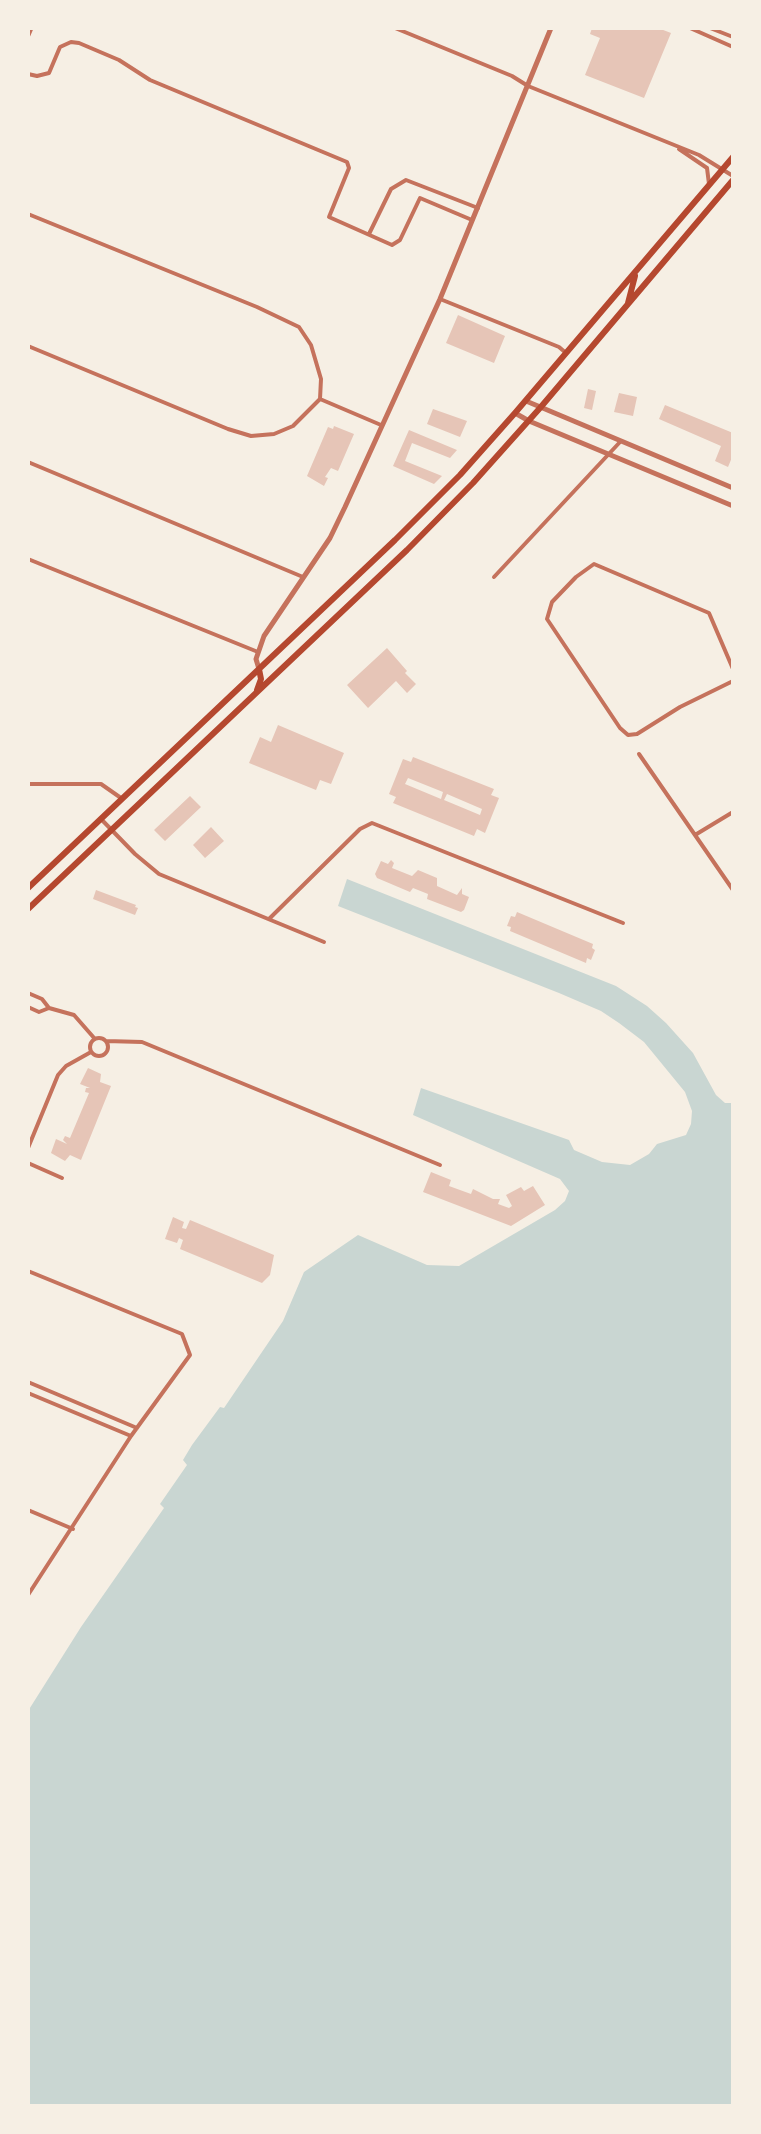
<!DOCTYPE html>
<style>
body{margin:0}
#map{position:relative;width:761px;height:2134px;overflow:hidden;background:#f6efe4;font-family:Manrope,sans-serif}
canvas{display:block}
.frame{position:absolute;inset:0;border:30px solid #f6efe4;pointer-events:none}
</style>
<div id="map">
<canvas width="761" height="2134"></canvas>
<div class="frame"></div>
</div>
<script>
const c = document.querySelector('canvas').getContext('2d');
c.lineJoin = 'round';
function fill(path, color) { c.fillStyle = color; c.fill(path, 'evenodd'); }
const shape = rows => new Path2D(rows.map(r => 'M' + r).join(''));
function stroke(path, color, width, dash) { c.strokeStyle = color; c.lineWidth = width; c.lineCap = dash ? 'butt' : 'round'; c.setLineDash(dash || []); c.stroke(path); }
const water = shape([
 [347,879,616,986,647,1006,666,1023,693,1053,716,1095,725,1103,733,1103,733,2106,28,2106,28,1711,81,1627,164,1508,160,1504,187,1465,183,1460,192,1445,220,1407,224,1408,283,1321,304,1272,358,1235,427,1265,459,1266,555,1210,565,1201,569,1191,560,1179,413,1115,421,1088,569,1140,574,1150,602,1162,630,1165,649,1154,657,1144,686,1135,691,1124,692,1111,685,1092,644,1042,619,1023,601,1011,559,993,338,906]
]);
const building = shape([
 [592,28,658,28,671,33,644,98,585,75,600,38,590,34],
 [458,315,505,336,494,363,446,343],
 [588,389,596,391,592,410,584,408],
 [619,393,637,397,633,416,614,412],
 [665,405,733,433,733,455,728,467,715,461,721,446,659,419],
 [433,409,467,421,460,437,427,424],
 [334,426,354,434,338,471,331,468,325,477,328,478,324,486,307,476,328,427,333,429],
 [409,430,457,450,450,458,412,443,405,461,442,476,434,484,393,466],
 [387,648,407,671,405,673,416,684,407,693,396,681,368,708,347,685],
 [278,725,344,753,331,784,320,780,316,790,249,763,260,737,271,742],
 [413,757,494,789,491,795,499,798,485,833,477,829,474,836,393,803,396,797,389,794,403,759,411,762],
 [408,778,443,792,441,799,405,784],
 [447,794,482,809,480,815,444,800],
 [190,796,201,807,165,841,154,830],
 [211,827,224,841,205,858,193,845],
 [391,860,394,863,392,868,412,876,418,870,437,878,437,886,457,895,462,888,462,894,469,897,464,910,461,912,427,899,428,894,413,888,410,892,377,878,375,874,381,861,388,864],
 [96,890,136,905,135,907,138,908,135,915,93,899],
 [517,912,593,944,592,948,595,950,591,960,587,958,586,963,510,931,511,927,507,926,511,916,515,917],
 [88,1068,101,1074,100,1082,111,1086,81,1160,70,1155,65,1161,51,1153,56,1139,67,1144,63,1140,65,1136,70,1138,89,1093,85,1092,86,1088,90,1088,80,1084],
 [431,1172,451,1180,449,1186,471,1194,473,1189,493,1199,500,1199,498,1204,509,1208,512,1206,506,1195,521,1187,524,1191,533,1186,545,1205,511,1226,423,1192],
 [173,1217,184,1222,182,1228,186,1229,190,1220,274,1255,270,1275,262,1283,180,1249,183,1240,179,1238,177,1243,165,1239]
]);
const minor = shape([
 [395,28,512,76,528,86,699,155,733,176],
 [690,28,733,47],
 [710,28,733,37],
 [28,74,37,76,49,73,60,47,71,42,79,43,119,60,150,80,347,162,349,168,329,217,392,245,400,240,420,198,472,220],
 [679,149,707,168,709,184],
 [28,214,257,307,299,327,311,345,321,379,320,399,293,426,274,434,251,436,228,429,28,346],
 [369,234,391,189,406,180,478,208],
 [440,299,559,347,566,353],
 [320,399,381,425],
 [28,462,303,577],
 [28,559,258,652],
 [494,577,620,442],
 [733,669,709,613,594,564,576,577,552,602,547,619,620,728,628,735,637,734,680,707,733,681],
 [639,754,733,890],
 [28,784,101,784,121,798],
 [101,819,135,854,159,874,324,942],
 [695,835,733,812],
 [269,919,360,829,372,823,623,923],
 [28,993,42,999,49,1008,74,1015,95,1039],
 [28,1007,39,1012,49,1008],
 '90 1047a9 9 0 1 1 18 0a9 9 0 1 1-18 0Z',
 [106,1041,142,1042,440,1165],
 [28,1148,58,1075,66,1066,91,1052],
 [28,1163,62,1178],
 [28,1271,182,1334,190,1355,131,1436,28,1595],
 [28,1382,137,1428],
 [28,1393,131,1436],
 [28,1510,73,1529]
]);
const tertiary = shape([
 [28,35,31,28],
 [526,401,733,488],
 [515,413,529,421,733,506],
 [259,669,256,659,264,636,330,538,345,507,440,299,551,28]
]);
const primary = shape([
 [628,303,635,276],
 [257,690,261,679,259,669],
 [28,888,395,540,460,475,515,413,733,157],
 [28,909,407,550,473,483,540,408,733,180]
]);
fill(water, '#c9d6d2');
fill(building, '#e6c5b7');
stroke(minor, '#c5725c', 4);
stroke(tertiary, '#c5725c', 5);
stroke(primary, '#b5482f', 6);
</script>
